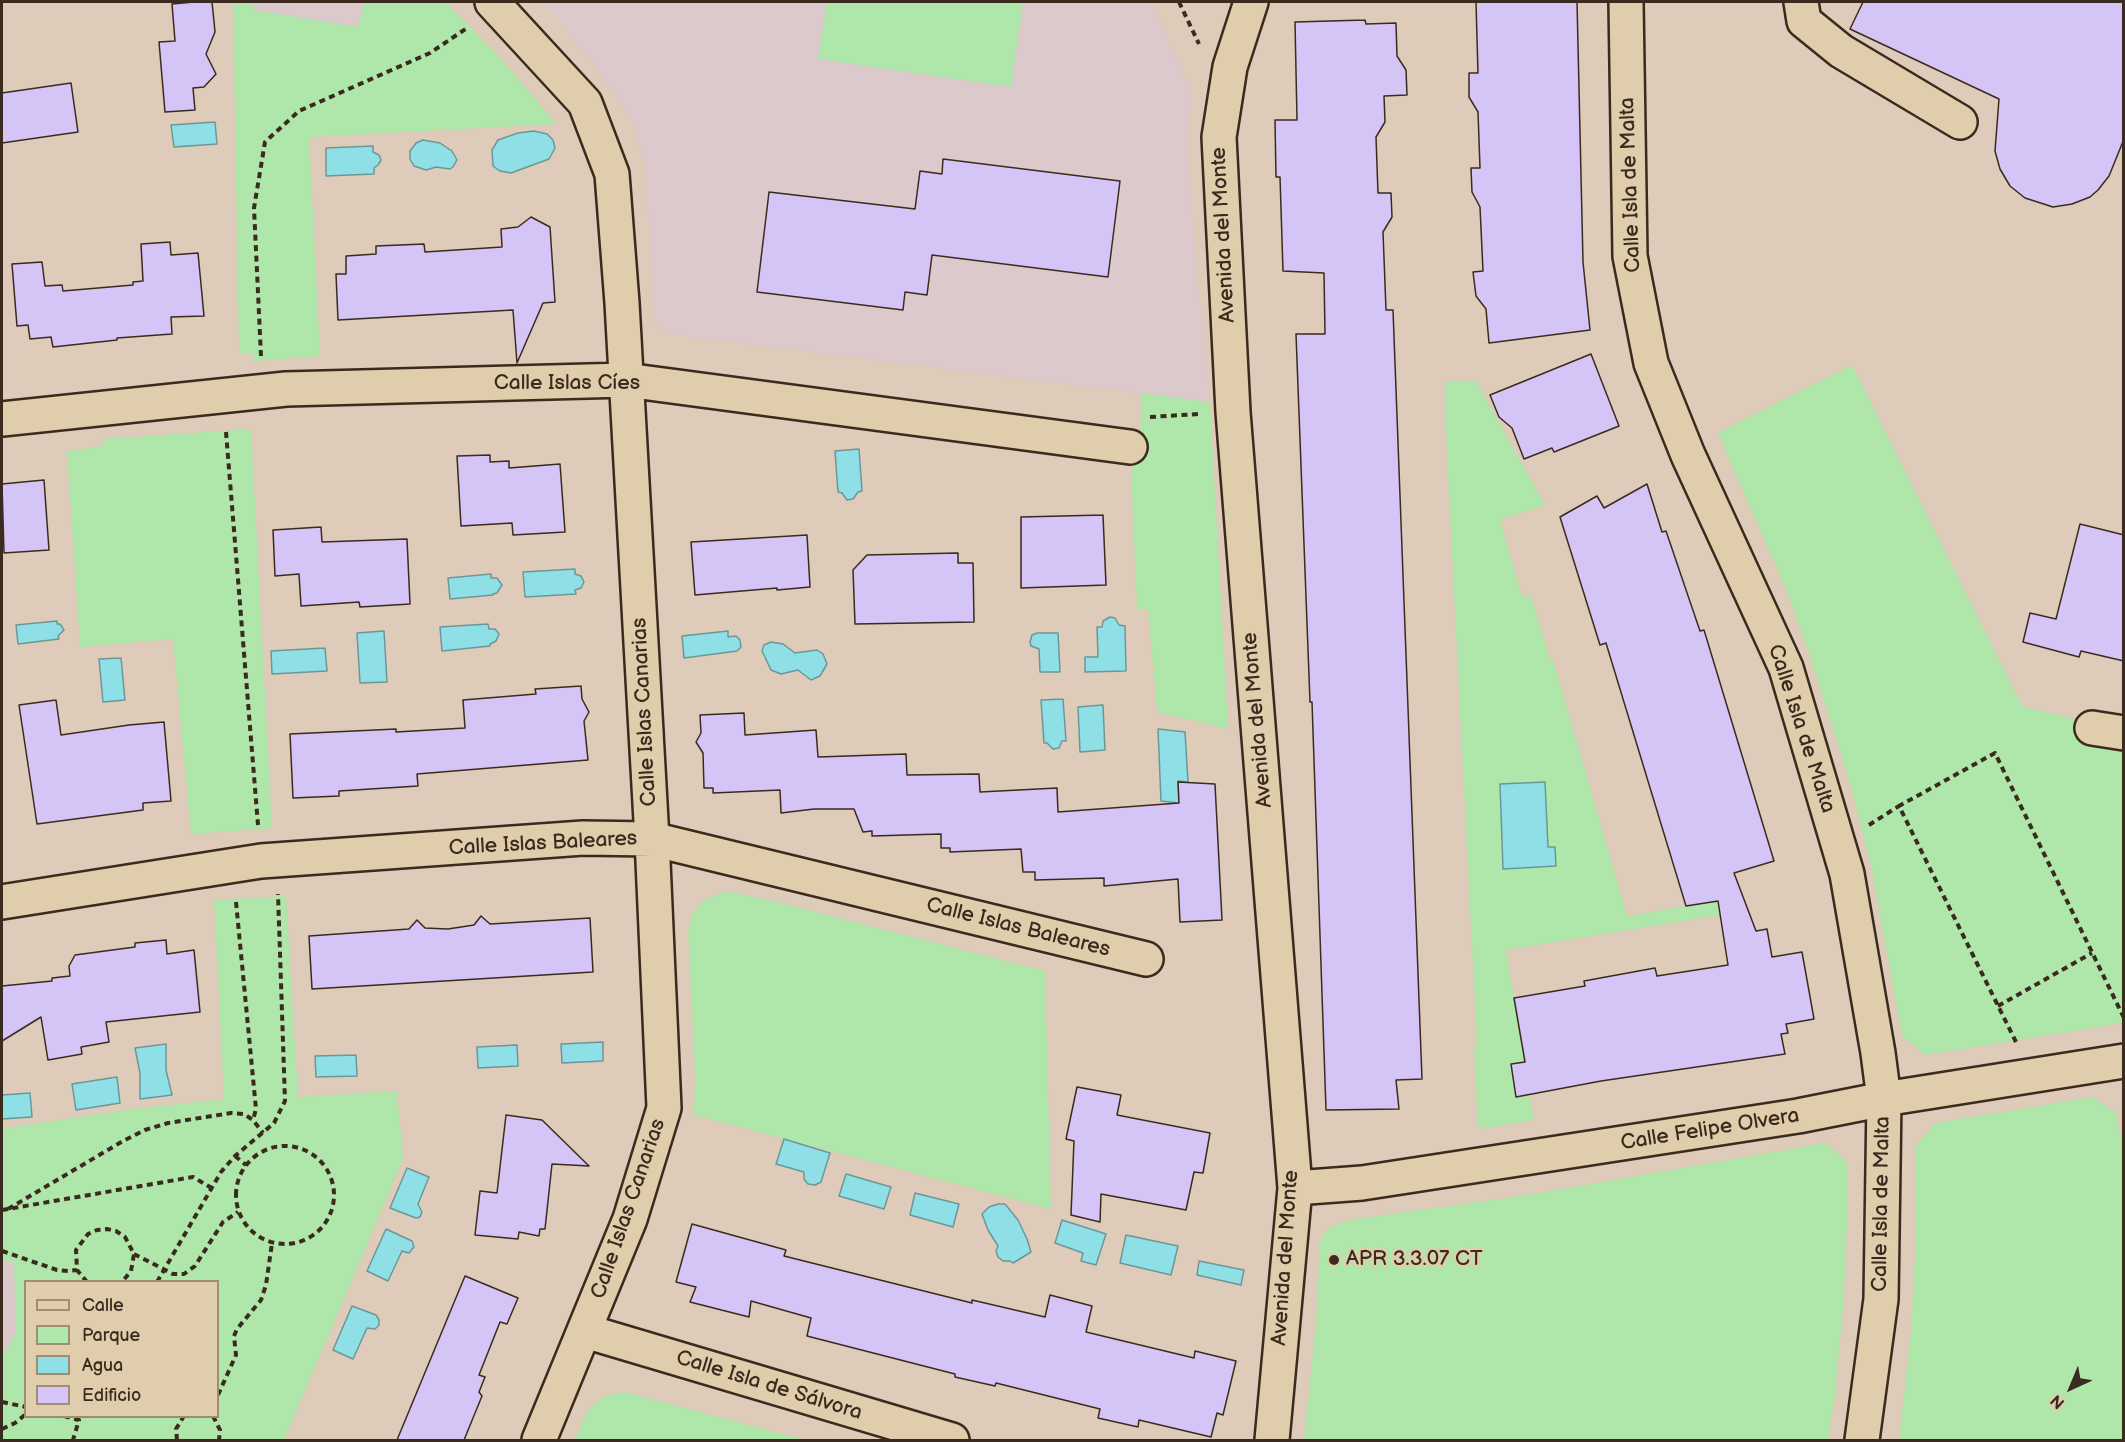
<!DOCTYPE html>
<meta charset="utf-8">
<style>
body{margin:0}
#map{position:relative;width:2125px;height:1442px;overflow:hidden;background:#decbba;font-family:"Balsamiq Sans",sans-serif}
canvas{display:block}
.frame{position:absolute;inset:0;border:3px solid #3b2a1e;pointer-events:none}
.legend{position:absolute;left:24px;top:1280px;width:195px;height:138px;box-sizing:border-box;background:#e0cdab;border:2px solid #9e8c73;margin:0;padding:8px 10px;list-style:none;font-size:18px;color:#3b2a1e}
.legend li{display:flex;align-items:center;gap:12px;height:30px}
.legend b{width:30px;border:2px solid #9e8c73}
.north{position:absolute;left:2041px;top:1358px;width:60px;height:60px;-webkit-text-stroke:4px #e0cdab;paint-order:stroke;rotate:224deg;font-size:16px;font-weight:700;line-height:24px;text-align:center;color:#3b2a1e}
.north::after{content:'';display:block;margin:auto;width:21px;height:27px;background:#3b2a1e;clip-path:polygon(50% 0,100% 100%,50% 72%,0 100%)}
</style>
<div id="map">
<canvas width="2125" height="1442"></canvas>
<div class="frame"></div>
<ul class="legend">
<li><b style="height:8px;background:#e0cdab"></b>Calle</li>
<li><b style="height:16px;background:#afe6a9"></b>Parque</li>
<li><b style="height:16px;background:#8edfe6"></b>Agua</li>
<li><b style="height:16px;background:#d5c5f7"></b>Edificio</li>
</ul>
<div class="north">N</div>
</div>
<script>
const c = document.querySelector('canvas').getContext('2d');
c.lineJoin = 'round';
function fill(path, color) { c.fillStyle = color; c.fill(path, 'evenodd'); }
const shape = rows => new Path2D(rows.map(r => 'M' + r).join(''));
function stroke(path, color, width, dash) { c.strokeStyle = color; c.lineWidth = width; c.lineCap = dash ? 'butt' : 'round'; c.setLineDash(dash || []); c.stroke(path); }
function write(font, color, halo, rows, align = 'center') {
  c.font = font + ' "Balsamiq Sans",sans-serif'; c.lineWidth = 4.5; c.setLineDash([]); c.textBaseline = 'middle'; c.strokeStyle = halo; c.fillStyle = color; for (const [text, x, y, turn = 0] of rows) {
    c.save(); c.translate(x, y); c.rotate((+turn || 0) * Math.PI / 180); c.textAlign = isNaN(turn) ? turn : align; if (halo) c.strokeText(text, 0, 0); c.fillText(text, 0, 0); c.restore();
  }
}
const built = shape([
 [252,2,364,2,358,27,253,10],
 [540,2,1151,2,1192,92,1187,145,1196,265,1210,402,668,334,663,331,655,322,645,166,632,121,617,95,566,28],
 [2,1260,14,1262,16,1333,2,1356]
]);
const green = shape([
 [233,2,252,2,254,10,358,27,364,2,446,2,514,73,556,124,309,137,320,356,254,361,254,354,239,354],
 [827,2,1023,2,1011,87,818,59],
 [1852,365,2022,706,2123,731,2123,1023,1925,1055,1902,1035,1871,866,1849,780,1810,656,1788,594,1718,433],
 [1476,381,1545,505,1500,520,1522,597,1531,595,1550,660,1553,660,1627,916,1717,901,1720,915,1506,950,1534,1120,1478,1129,1474,1046,1477,1045,1447,455,1445,382],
 [1141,393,1210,402,1228,729,1157,712,1148,609,1137,609,1131,467,1136,464,1140,452],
 [251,429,272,828,191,834,173,639,80,647,67,451,103,446,102,439],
 [729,892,773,901,1045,971,1051,1209,694,1115,695,1073,688,929,693,913,704,900,720,893],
 [286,896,298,1097,397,1091,403,1159,284,1440,2,1440,2,1356,16,1333,14,1262,2,1260,2,1129,132,1109,224,1099,214,900],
 [26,1282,218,1282,218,1416,26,1416],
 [2093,1097,2116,1113,2123,1153,2123,1440,1899,1440,1911,1330,1915,1254,1916,1146,1935,1123],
 [1825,1143,1847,1161,1848,1200,1844,1293,1835,1396,1828,1440,1304,1440,1316,1322,1320,1241,1325,1231,1333,1225,1356,1219,1533,1194],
 [625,1392,689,1409,805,1440,575,1440,586,1414,592,1406,607,1395]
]);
const water = shape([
 [215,122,217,144,174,147,171,125,215,122],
 [534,131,547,134,553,140,555,148,549,159,511,173,500,171,493,166,492,150,498,140,518,133,534,131],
 [423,140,440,143,452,151,457,160,453,167,450,169,436,167,426,170,414,166,410,159,410,151,416,143,423,140],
 [373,146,373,152,379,155,381,160,378,165,374,168,374,174,326,176,326,148,373,146],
 [859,449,862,491,858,492,853,499,847,500,842,493,838,492,835,451,859,449],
 [575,569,575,574,581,576,584,582,581,588,575,590,576,594,525,597,523,572,575,569],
 [491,574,491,578,497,578,502,585,497,593,493,594,493,595,450,599,448,578,491,574],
 [1110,617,1115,618,1119,625,1125,626,1126,671,1085,672,1085,657,1098,657,1097,627,1102,627,1103,621,1110,617],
 [57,621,57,624,60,624,64,630,58,636,59,639,18,644,16,625,57,621],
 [488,624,489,629,495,629,499,634,496,641,490,644,490,646,442,651,440,627,488,624],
 [384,631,387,682,360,683,357,633,384,631],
 [728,631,728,637,736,636,740,640,741,647,737,651,684,658,682,636,728,631],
 [1037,633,1058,633,1060,672,1040,672,1039,649,1031,646,1030,642,1032,635,1037,633],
 [771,642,783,644,795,653,817,650,823,654,827,664,820,676,811,680,798,670,781,674,771,670,762,651,764,645,771,642],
 [325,648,327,671,272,674,271,651,325,648],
 [121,658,125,700,103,702,99,659,121,658],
 [1063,699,1066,741,1062,741,1059,748,1053,749,1047,743,1044,743,1041,700,1063,699],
 [1103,705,1105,750,1080,752,1078,707,1103,705],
 [1158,729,1185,732,1188,782,1178,781,1179,803,1161,801,1158,729],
 [1545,782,1548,847,1555,847,1556,866,1503,869,1500,784,1545,782],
 [603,1042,603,1061,562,1063,561,1044,603,1042],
 [166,1044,166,1070,172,1095,140,1099,140,1073,135,1048,166,1044],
 [517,1045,518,1066,478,1068,477,1047,517,1045],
 [356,1055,357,1076,316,1077,315,1056,356,1055],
 [117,1077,120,1103,76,1110,72,1084,117,1077],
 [30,1093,32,1117,2,1119,2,1095,30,1093],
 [784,1139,830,1153,821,1182,815,1185,808,1184,804,1179,804,1172,776,1164,784,1139],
 [407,1168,429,1177,418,1204,422,1212,420,1217,416,1218,390,1208,407,1168],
 [846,1174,891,1187,884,1209,839,1196,846,1174],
 [915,1193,959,1204,953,1227,910,1215,915,1193],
 [998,1204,1005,1204,1018,1220,1027,1239,1031,1252,1013,1263,1010,1261,1003,1261,998,1257,996,1251,998,1246,988,1230,982,1214,989,1207,998,1204],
 [1062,1220,1106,1234,1096,1265,1081,1261,1083,1253,1055,1243,1062,1220],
 [386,1229,412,1241,414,1247,409,1253,402,1251,388,1281,367,1271,386,1229],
 [1126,1235,1178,1246,1171,1275,1120,1263,1126,1235],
 [1199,1261,1244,1270,1241,1285,1197,1275,1199,1261],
 [352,1306,376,1315,379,1320,379,1325,375,1329,367,1328,353,1359,333,1350,352,1306]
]);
const building = shape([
 [194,2,212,2,215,32,206,54,216,74,204,87,193,88,195,110,165,112,159,42,175,41,172,4,194,2],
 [1476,2,1577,2,1583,262,1590,330,1489,343,1486,309,1476,296,1473,272,1483,271,1480,207,1472,192,1471,168,1480,168,1478,112,1469,97,1469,73,1478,73,1476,2],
 [1863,2,2124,2,2124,139,2109,176,2098,190,2090,197,2072,204,2053,207,2025,198,2010,186,2000,169,1995,151,1999,99,1850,29,1863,2],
 [1365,20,1366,24,1396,23,1397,56,1406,70,1407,95,1384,96,1385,122,1376,137,1378,193,1391,193,1392,217,1383,232,1386,310,1393,310,1422,1079,1396,1080,1399,1109,1326,1110,1312,702,1310,702,1296,334,1325,334,1324,273,1283,271,1280,177,1276,177,1275,120,1297,120,1295,22,1365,20],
 [71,83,78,132,2,143,2,93,71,83],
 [943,159,1120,181,1108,277,932,255,927,295,905,292,903,310,757,292,769,192,915,209,920,171,942,174,943,159],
 [531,217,550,227,555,302,543,303,517,363,513,310,338,320,336,274,346,274,346,256,376,254,376,246,424,244,425,252,502,247,501,229,518,227,531,217],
 [170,242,171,255,198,253,204,316,171,317,172,334,117,338,117,340,53,347,51,337,30,339,28,325,17,326,12,264,42,262,45,286,62,285,63,291,133,285,133,282,143,281,141,244,170,242],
 [1591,354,1619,426,1554,452,1552,448,1524,459,1512,428,1499,417,1490,395,1591,354],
 [490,455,490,462,509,461,509,468,560,464,565,532,513,535,512,523,461,526,457,456,490,455],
 [44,480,49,550,4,553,2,484,44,480],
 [1647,484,1662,532,1666,531,1700,631,1704,630,1774,861,1734,873,1756,931,1767,929,1772,957,1802,952,1814,1019,1786,1024,1788,1033,1781,1034,1785,1054,1601,1081,1516,1097,1511,1064,1525,1062,1514,998,1585,986,1584,981,1655,968,1657,976,1728,965,1718,901,1686,906,1606,643,1600,645,1560,517,1597,496,1604,508,1647,484],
 [1103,515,1106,585,1021,588,1021,517,1103,515],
 [2080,524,2124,535,2124,661,2081,651,2079,657,2023,642,2030,613,2056,619,2080,524],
 [321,527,322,542,407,539,410,604,360,607,359,602,301,606,299,574,275,576,273,530,321,527],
 [807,535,810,587,777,590,777,588,695,595,691,542,807,535],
 [958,553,958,563,973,563,974,622,855,624,853,570,867,555,958,553],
 [581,686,582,699,589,712,584,721,588,760,417,774,418,786,339,791,339,796,293,798,290,734,396,729,396,732,465,728,463,700,536,694,535,689,581,686],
 [56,700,61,735,129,725,164,722,171,801,143,803,143,810,37,824,19,705,56,700],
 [744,713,745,735,816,730,818,757,906,754,907,775,979,774,980,792,1057,788,1058,812,1179,803,1178,782,1215,784,1222,920,1180,922,1178,879,1104,886,1104,878,1035,880,1035,872,1023,872,1021,849,950,852,950,848,941,848,941,834,872,836,872,831,863,832,854,809,814,809,781,813,780,790,713,793,713,788,704,788,703,753,696,742,701,733,700,715,744,713],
 [481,916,490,924,590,918,593,972,312,989,309,936,409,929,417,920,425,928,448,929,474,925,481,916],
 [166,940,167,954,194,950,200,1012,106,1022,109,1042,81,1047,82,1054,48,1060,41,1017,2,1041,2,986,52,981,52,978,70,976,69,966,75,955,135,947,135,943,166,940],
 [1077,1087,1121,1095,1117,1115,1210,1133,1203,1173,1194,1172,1186,1210,1101,1194,1100,1222,1071,1215,1074,1141,1066,1139,1077,1087],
 [506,1115,542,1120,589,1166,552,1164,545,1229,540,1229,539,1236,519,1232,518,1239,475,1235,480,1191,497,1193,506,1115],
 [692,1224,786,1250,784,1256,972,1303,972,1300,1045,1317,1050,1295,1092,1306,1086,1332,1194,1358,1195,1351,1236,1361,1223,1415,1217,1413,1211,1437,1139,1420,1138,1427,1098,1418,1100,1409,996,1383,995,1386,955,1377,955,1374,807,1336,811,1318,751,1301,749,1317,690,1302,696,1287,676,1282,692,1224],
 [465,1276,518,1298,507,1324,500,1322,479,1375,485,1377,479,1392,482,1396,464,1440,397,1440,465,1276]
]);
const path = shape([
 [1179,2,1199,44],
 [261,356,254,208,265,142,299,111,430,53,467,28],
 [1150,417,1199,414],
 [226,432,258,825],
 [1869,825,1899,806],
 [236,902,256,1109,253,1120],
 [1998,1006,2092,953],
 [2016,1042,1899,806,1995,753,2124,1018],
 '236 1195a49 49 0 1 1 98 0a49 49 0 1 1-98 0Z',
 [235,1156,246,1165],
 [8,1209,123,1141,145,1130,168,1123,231,1113,244,1114,253,1120,263,1133],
 [2,1210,193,1177,210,1187],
 [2,1251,57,1270,68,1271,77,1270],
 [134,1254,173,1274,184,1274,195,1266,223,1222,238,1212],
 [87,1282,77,1270,76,1250,88,1234,97,1230,107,1229,116,1231,125,1237,134,1254,131,1271,122,1282],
 [157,1282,221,1172,235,1156,274,1123,285,1101,278,894],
 [218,1395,236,1355,234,1336,237,1329,261,1300,266,1285,272,1243],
 [2,1402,26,1407],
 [64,1416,79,1420,73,1440],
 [213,1416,220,1430,219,1440],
 [2,1429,15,1423,26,1414],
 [177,1440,176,1429,184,1416]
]);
const minor = shape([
 [492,2,585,103,612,174,622,303,652,839,664,1108,630,1219,539,1440],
 [1251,2,1230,67,1219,137,1233,412,1295,1188,1272,1440],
 [1626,2,1630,256,1651,363,1688,455,1786,668,1847,874,1878,1053,1884,1099,1881,1299,1862,1440],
 [1801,2,1804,21,1841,51,1960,122],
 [2,419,286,389,626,380,1130,447],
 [2092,728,2124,733],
 [2,902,261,861,583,838,652,839,1146,959],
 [1295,1188,1362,1183,1798,1116,1884,1099,2124,1061],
 [585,1331,952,1440]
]);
const markers = [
 [1334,1260,6,"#3b2a1e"]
];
const streetNames = [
 ["Calle Isla de Malta",1631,185,-92],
 ["Avenida del Monte",1224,235,-93],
 ["Calle Islas Cíes",567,384],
 ["Calle Islas Canarias",645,712,-93],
 ["Avenida del Monte",1258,720,-95],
 ["Calle Isla de Malta",1801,729,72],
 ["Calle Islas Baleares",543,844,-3],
 ["Calle Islas Baleares",1018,928,14],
 ["Calle Felipe Olvera",1710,1130,-9],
 ["Calle Isla de Malta",1882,1204,-89],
 ["Calle Islas Canarias",629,1209,-71],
 ["Avenida del Monte",1286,1258,-86],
 ["Calle Isla de Sálvora",769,1386,17]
];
const poiNames = [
 ["APR 3.3.07 CT",1346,1260]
];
fill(built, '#dbc9cc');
fill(green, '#afe6a9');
fill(water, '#8edfe6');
stroke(water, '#6d9796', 1.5);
fill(building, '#d5c5f7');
stroke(building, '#3b2a1e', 1.5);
stroke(minor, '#3b2a1e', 38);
stroke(path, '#3b2a1e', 4, [6, 4.5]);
stroke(minor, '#e0cdab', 33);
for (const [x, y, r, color] of markers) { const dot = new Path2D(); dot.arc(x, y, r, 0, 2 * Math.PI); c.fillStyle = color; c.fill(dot); stroke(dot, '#e0cdab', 2); }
write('21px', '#3b2a1e', '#e0cdab', streetNames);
write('21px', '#3b2a1e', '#e0cdab', poiNames, 'left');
</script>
